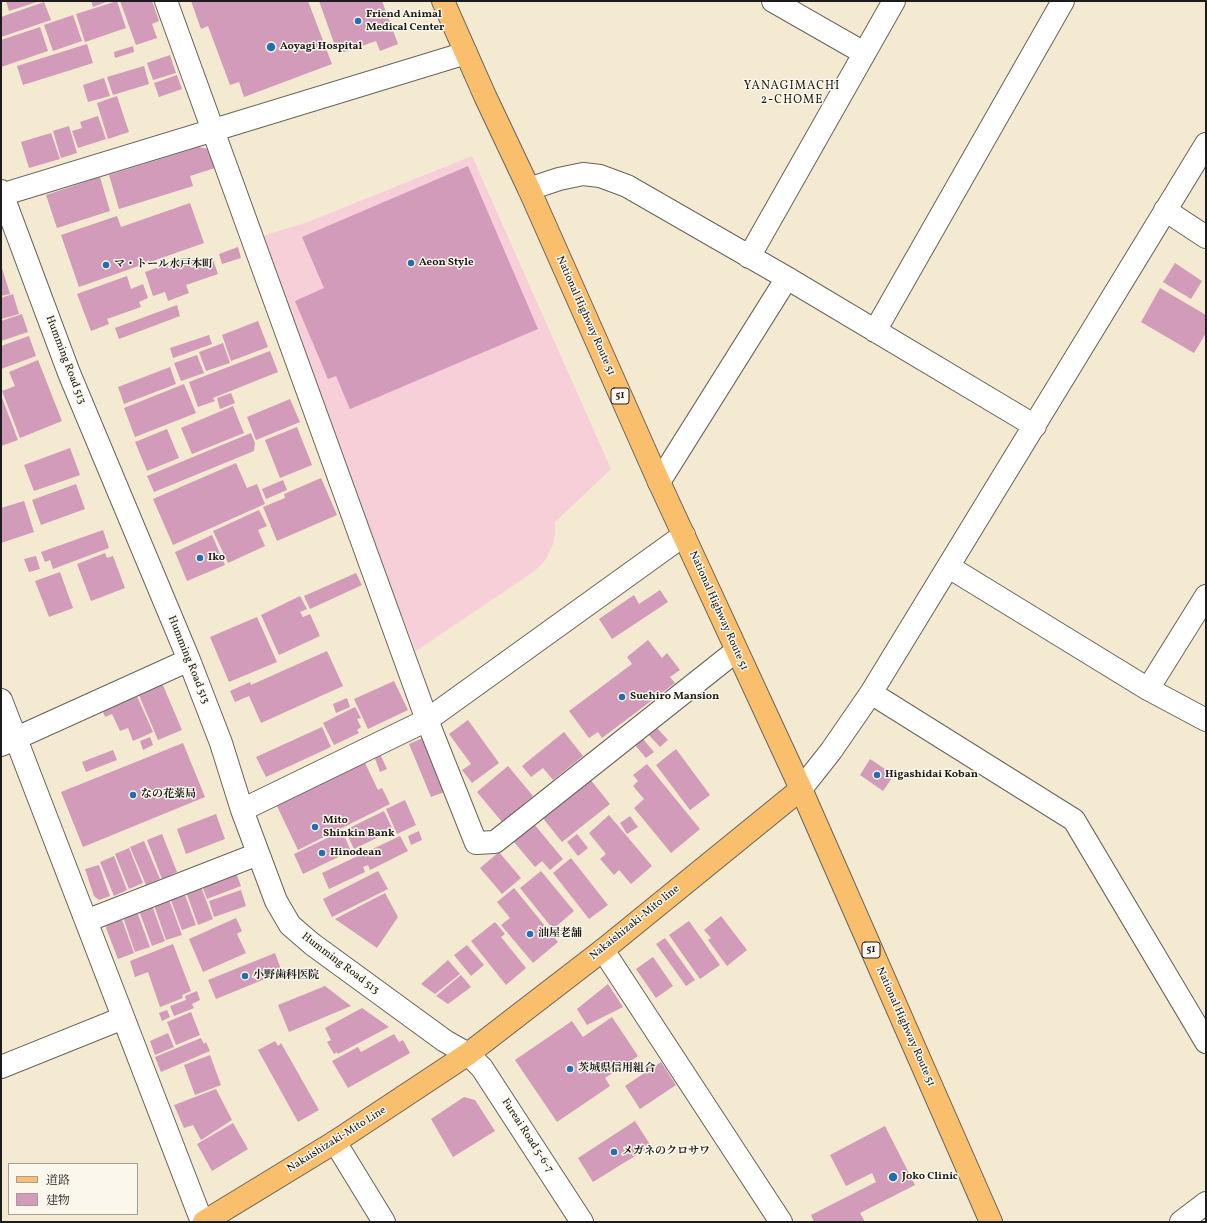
<!DOCTYPE html>
<meta charset="utf-8">
<style>
body{margin:0}
#map{position:relative;width:1207px;height:1223px;overflow:hidden;background:#f4e9d1;font-family:Vollkorn,"Noto Serif JP",serif}
canvas{display:block}
.frame{position:absolute;inset:0;border:2px solid #1c1c1c;pointer-events:none}
.legend{position:absolute;left:8px;top:1163px;width:130px;height:52px;box-sizing:border-box;background:#fbf7ec;border:1px solid #a29f99;margin:0;padding:5px 7px;list-style:none;font-size:12px;color:#1c1c1c}
.legend li{display:flex;align-items:center;gap:8px;height:20px}
.legend b{width:20px;border:1px solid #a29f99}
</style>
<div id="map">
<canvas width="1207" height="1223"></canvas>
<div class="frame"></div>
<ul class="legend">
<li><b style="height:5px;background:#f9bf6d"></b>道路</li>
<li><b style="height:11px;background:#d29bba"></b>建物</li>
</ul>
</div>
<script>
const c = document.querySelector('canvas').getContext('2d');
c.lineJoin = 'round';
function fill(path, color) { c.fillStyle = color; c.fill(path, 'evenodd'); }
const shape = rows => new Path2D(rows.map(r => 'M' + r).join(''));
function stroke(path, color, width, dash) { c.strokeStyle = color; c.lineWidth = width; c.lineCap = dash ? 'butt' : 'round'; c.setLineDash(dash || []); c.stroke(path); }
function write(font, color, halo, rows, align = 'center') {
  c.font = font + ' Vollkorn,"Noto Serif JP",serif'; c.lineWidth = 3; c.setLineDash([]); c.textBaseline = 'middle'; c.strokeStyle = halo; c.fillStyle = color; for (const [text, x, y, turn = 0] of rows) {
    c.save(); c.translate(x, y); c.rotate((+turn || 0) * Math.PI / 180); c.textAlign = isNaN(turn) ? turn : align; if (halo) c.strokeText(text, 0, 0); c.fillText(text, 0, 0); c.restore();
  }
}
const built = shape([
 [472,156,611,469,555,522,555,533,553,544,546,559,541,565,533,572,416,651,343,468,263,236,308,222]
]);
const building = shape([
 [6,1,40,1,9,11],
 [91,1,109,1,93,7],
 [117,1,126,28,85,42,76,14],
 [120,1,152,1,159,21,152,24,157,38,136,45],
 [191,1,308,1,332,64,244,97,239,82,230,85,208,26,201,29],
 [319,1,382,1,398,44,380,51,376,41,338,54],
 [44,2,51,20,1,37,1,17],
 [73,15,82,41,53,51,44,25],
 [40,27,48,51,1,67,1,40],
 [87,44,93,63,23,85,17,66],
 [133,46,134,52,115,58,114,52],
 [170,55,176,73,153,80,147,63],
 [144,66,149,84,113,95,107,77],
 [177,75,182,89,159,97,154,83],
 [104,78,110,96,88,102,83,85],
 [117,96,129,132,108,139,97,103],
 [98,116,106,139,78,148,72,131,82,128,80,122],
 [69,126,77,153,61,158,53,131],
 [51,133,60,159,29,168,21,142],
 [199,147,209,149,215,168,190,176,193,186,119,209,109,175],
 [468,166,538,329,350,409,336,376,328,379,295,301,324,288,302,237],
 [100,177,110,211,57,228,46,195],
 [190,203,204,243,79,287,61,235,117,216,121,227],
 [238,247,241,258,222,264,219,254],
 [190,256,193,264,212,257,218,274,186,285,189,293,168,301,165,292,153,296,145,272],
 [1175,263,1202,281,1191,299,1163,282],
 [1,265,10,294,1,296],
 [127,276,131,289,143,284,148,298,139,302,141,307,107,319,109,324,91,331,77,294],
 [1160,288,1206,315,1206,333,1194,353,1141,322],
 [13,294,19,314,1,319,1,298],
 [177,305,180,316,119,339,115,328],
 [22,314,28,332,1,341,1,321],
 [258,321,268,347,231,361,222,335],
 [209,335,212,344,173,358,170,348],
 [29,336,36,356,1,369,1,346],
 [223,343,230,363,206,371,199,352],
 [270,351,278,372,213,398,215,401,198,407,189,382],
 [197,355,204,373,181,381,174,363],
 [38,360,62,421,20,438,2,391,15,386,9,372],
 [170,367,176,384,124,404,118,387],
 [184,384,196,413,135,437,124,408],
 [231,393,235,403,220,409,217,398],
 [1,395,18,440,1,446],
 [290,399,300,422,256,440,247,417],
 [233,406,244,433,192,454,181,428],
 [297,427,312,465,280,478,265,440],
 [167,429,179,458,147,471,135,442],
 [251,433,255,443,254,451,154,492,147,476],
 [70,448,80,475,34,491,24,465],
 [236,463,247,488,257,484,265,504,173,545,153,499],
 [321,478,337,515,277,541,263,507,285,498,284,494],
 [283,480,287,490,266,499,262,489],
 [76,484,85,509,41,525,32,500],
 [24,501,34,532,1,543,1,508],
 [259,510,267,526,258,530,265,546,228,563,213,531],
 [103,530,109,548,53,569,50,560,45,562,41,552],
 [212,535,225,565,187,581,175,552],
 [105,553,107,558,113,556,125,588,91,601,77,564],
 [36,556,40,569,29,572,24,559],
 [60,572,73,608,49,617,35,581],
 [356,573,362,585,310,609,304,596],
 [660,590,668,602,612,639,599,619,634,595,639,604],
 [300,596,307,609,300,612,303,617,310,614,320,636,279,655,261,615],
 [257,617,277,662,229,682,210,637],
 [648,640,662,658,667,653,680,670,670,677,675,683,602,738,598,732,589,738,569,711,632,664,627,657],
 [327,651,343,686,261,723,249,696,235,702,230,691,250,682,251,685],
 [394,681,408,710,368,729,354,699],
 [162,683,182,730,158,740,138,693],
 [136,694,153,732,133,741,128,728,120,731,112,714,105,717,102,709],
 [347,698,350,707,336,713,333,704],
 [355,707,361,718,357,719,361,727,357,730,359,733,334,745,323,723],
 [468,720,499,763,472,783,462,770,471,764,449,734],
 [322,727,331,747,266,777,256,757],
 [656,727,668,740,660,747,648,734],
 [564,732,583,756,553,780,543,768,531,777,522,766],
 [150,737,153,745,143,750,140,741],
 [425,737,447,791,431,797,409,744],
 [643,739,654,752,646,758,635,745],
 [183,743,205,797,83,847,61,792],
 [676,749,710,795,690,810,656,765],
 [113,750,117,760,86,772,82,762],
 [380,754,387,769,380,772,374,756],
 [870,759,894,775,883,791,860,775],
 [364,761,378,790,382,788,390,804,298,850,276,804],
 [647,764,700,829,671,853,634,808,644,799,633,786,638,781,633,775],
 [508,766,533,796,502,822,477,792],
 [590,779,610,804,562,842,542,817],
 [405,800,416,825,397,834,386,809],
 [384,811,393,830,354,849,345,830],
 [216,814,225,839,186,854,177,829],
 [609,815,652,866,631,884,619,870,614,875,600,859,606,854,589,833],
 [630,816,638,827,627,834,620,823],
 [534,824,563,859,550,870,542,861,535,867,514,842],
 [342,831,351,851,303,874,294,854],
 [419,831,422,840,411,845,408,836],
 [162,834,177,872,162,879,147,840],
 [577,834,588,848,578,856,567,842],
 [400,836,408,851,370,870,368,865,363,867,365,872,329,889,322,873],
 [144,841,160,879,146,885,130,847],
 [129,848,143,883,129,889,115,854],
 [499,852,521,878,502,894,480,868],
 [114,856,127,890,114,896,100,862],
 [571,858,608,905,589,919,553,873],
 [99,865,110,896,99,900,94,896,85,869],
 [235,870,241,886,207,899,201,883],
 [378,871,388,889,332,917,323,899],
 [541,871,574,911,553,929,520,888],
 [200,884,213,919,198,925,185,889],
 [514,888,558,942,533,963,501,925,510,918,497,902],
 [183,890,196,925,182,930,169,895],
 [241,890,246,906,214,917,209,901],
 [385,893,398,917,377,948,335,919],
 [168,897,182,935,166,940,153,902],
 [151,903,165,941,152,946,138,908],
 [136,909,150,947,135,952,122,914],
 [120,914,134,953,118,959,106,928,108,919],
 [721,916,747,950,727,966,708,940,711,938,704,930],
 [236,918,242,931,237,934,246,953,203,972,189,939],
 [689,921,720,965,700,979,669,935],
 [495,922,505,934,501,937,526,968,506,985,471,941],
 [665,938,695,980,686,986,656,944],
 [173,944,191,991,182,995,183,998,160,1007,148,972,135,977,130,961],
 [467,945,484,965,471,976,454,955],
 [275,953,282,972,216,999,208,980],
 [653,957,673,986,656,998,636,969],
 [448,960,460,974,435,994,421,984],
 [461,975,471,987,448,1004,436,996],
 [608,984,623,1007,587,1025,577,1009],
 [325,986,351,1006,289,1032,278,1005],
 [197,991,200,1000,192,1004,194,1008,174,1016,170,1006,186,1000,185,996],
 [362,1008,389,1027,338,1054,337,1052,334,1054,327,1042,331,1040,325,1028],
 [167,1010,170,1017,162,1021,159,1013],
 [191,1012,200,1035,176,1045,167,1022],
 [612,1017,638,1056,605,1078,610,1086,557,1122,515,1060,572,1021,583,1037],
 [168,1033,174,1047,155,1055,150,1041],
 [394,1034,399,1042,403,1040,410,1053,348,1088,332,1061,358,1047,361,1052],
 [201,1038,204,1044,206,1042,210,1051,161,1072,155,1057],
 [275,1041,278,1046,281,1043,319,1110,298,1122,258,1050],
 [210,1055,221,1085,195,1095,184,1065],
 [661,1062,676,1085,640,1109,625,1086],
 [216,1089,232,1120,201,1140,193,1125,184,1128,174,1105],
 [464,1097,475,1100,495,1131,453,1157,431,1119],
 [635,1121,651,1146,593,1182,578,1158],
 [233,1123,248,1149,212,1171,197,1144],
 [885,1126,915,1185,860,1213,865,1222,814,1222,811,1215,876,1182,872,1173,846,1186,830,1155]
]);
const minor = shape([
 [166,1,427,720,476,843,495,842,736,651],
 [773,1,864,53],
 [529,189,559,179,583,174,600,176,627,186,787,278,1035,426],
 [1,191,69,373,189,660,221,743,242,810,276,901,290,925,312,944,445,1041,468,1054,482,1068,582,1222],
 [1,195,466,53],
 [1165,210,1206,237],
 [749,257,894,1],
 [875,331,1063,1],
 [659,482,787,278],
 [949,567,1148,689,1206,720],
 [1148,689,1206,596],
 [871,693,1074,820,1206,1042],
 [1,700,202,1222],
 [1,745,189,660],
 [801,789,831,751,871,693,1206,144],
 [242,810,427,720,684,535],
 [86,921,258,854],
 [603,950,781,1222],
 [1,1067,123,1018],
 [335,1142,384,1222],
 [1181,1222,1206,1203]
]);
const major = shape([
 [204,1222,335,1142,468,1054,603,950,801,789]
]);
const highway = shape([
 [443,1,485,96,529,189,659,482,801,789,991,1222]
]);
const markers = [
 [358,21,4,"#1f6fb2"],
 [271,47,5,"#1f6fb2"],
 [411,263,4,"#1f6fb2"],
 [106,265,4,"#1f6fb2"],
 [200,558,4,"#1f6fb2"],
 [622,697,4,"#1f6fb2"],
 [877,775,4,"#1f6fb2"],
 [133,795,4,"#1f6fb2"],
 [315,827,4,"#1f6fb2"],
 [322,853,4,"#1f6fb2"],
 [530,934,4,"#1f6fb2"],
 [245,976,4,"#1f6fb2"],
 [570,1069,4,"#1f6fb2"],
 [614,1152,4,"#1f6fb2"],
 [893,1177,5,"#1f6fb2"]
];
const shields = [
 [620,396,18],
 [871,950,18]
];
const shieldNames = [
 ["51",620,396],
 ["51",871,950]
];
const poiNames = [
 ["Friend Animal",366,15],
 ["Medical Center",366,28],
 ["Aoyagi Hospital",280,47],
 ["Aeon Style",419,263],
 ["マ・トール水戸本町",114,265],
 ["Iko",208,558],
 ["Suehiro Mansion",630,697],
 ["Higashidai Koban",885,775],
 ["なの花薬局",141,795],
 ["Mito",323,821],
 ["Shinkin Bank",323,834],
 ["Hinodean",330,853],
 ["油屋老舗",538,934],
 ["小野歯科医院",253,976],
 ["茨城県信用組合",578,1069],
 ["メガネのクロサワ",622,1152],
 ["Joko Clinic",902,1177]
];
const streetNames = [
 ["National Highway Route 51",585,316,66],
 ["Humming Road 513",65,360,69],
 ["National Highway Route 51",718,611,66],
 ["Humming Road 513",188,660,68],
 ["Nakaishizaki-Mito line",635,923,-39],
 ["Humming Road 513",340,964,37],
 ["National Highway Route 51",905,1027,66],
 ["Fureai Road 5-6-7",527,1136,57],
 ["Nakaishizaki-Mito Line",337,1140,-32]
];
const neighbourhoodNames = [
 ["YANAGIMACHI",792,87],
 ["2-CHOME",792,101]
];
fill(built, '#f6cfd8');
fill(building, '#d29bba');
stroke(minor, '#68645b', 24);
stroke(major, '#68645b', 24);
stroke(highway, '#68645b', 24);
stroke(minor, '#fff', 22);
stroke(major, '#f9bf6d', 22);
stroke(highway, '#f9bf6d', 22);
for (const [x, y, r, color] of markers) { const dot = new Path2D(); dot.arc(x, y, r, 0, 2 * Math.PI); c.fillStyle = color; c.fill(dot); stroke(dot, '#fbf7ec', 1.5); }
for (const [x, y, w] of shields) { const box = new Path2D(); box.roundRect(x - w / 2, y - 8, w, 16, 3); c.fillStyle = '#fbf7ec'; c.fill(box); stroke(box, '#1c1c1c', 1); }
write('bold 10px', '#1c1c1c', null, shieldNames);
write('bold 11px', '#1c1c1c', '#fbf7ec', poiNames, 'left');
write('11px', '#1c1c1c', '#fbf7ec', streetNames);
c.letterSpacing = '1px';
write('12px', '#1c1c1c', '#fbf7ec', neighbourhoodNames);
c.letterSpacing = '0px';
</script>
